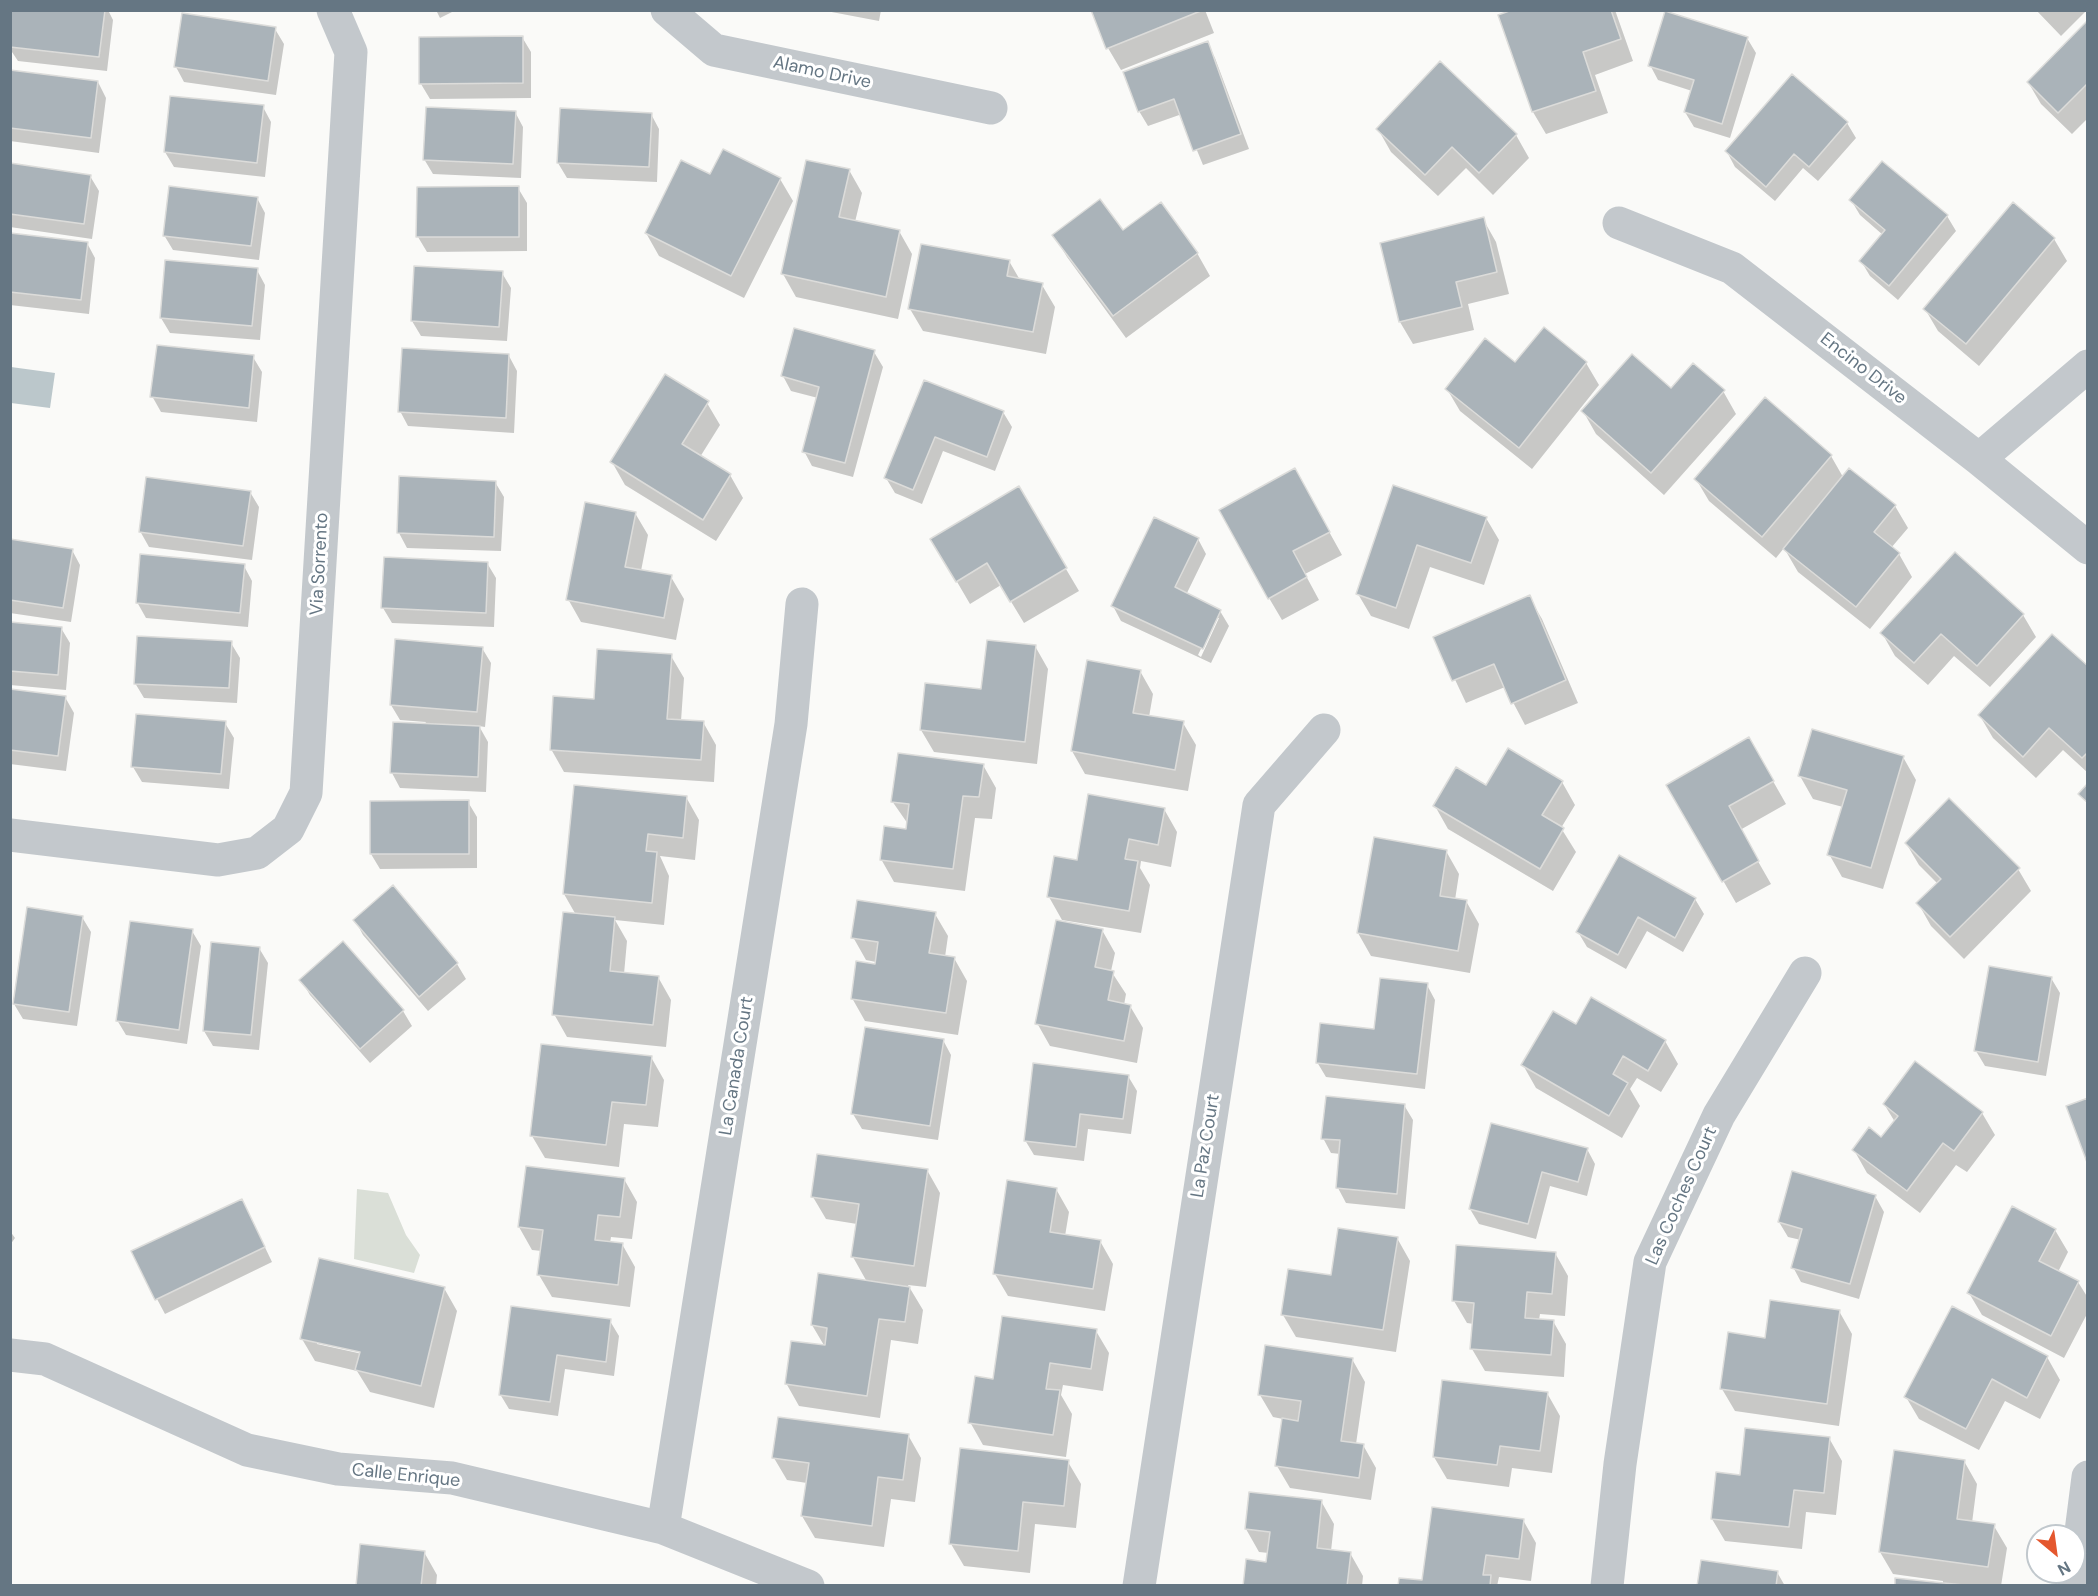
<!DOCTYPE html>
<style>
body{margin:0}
#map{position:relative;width:2098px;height:1596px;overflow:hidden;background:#fafaf8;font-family:"DM Sans",sans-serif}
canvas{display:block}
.frame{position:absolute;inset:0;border:12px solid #657683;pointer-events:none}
.north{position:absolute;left:2026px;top:1524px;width:60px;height:60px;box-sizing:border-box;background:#fff;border:2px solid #c1c8cd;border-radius:50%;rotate:151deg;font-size:16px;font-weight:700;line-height:24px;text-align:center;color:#657683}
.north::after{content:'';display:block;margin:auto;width:21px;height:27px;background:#e4572e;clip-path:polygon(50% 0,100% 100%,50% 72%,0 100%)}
</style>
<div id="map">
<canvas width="2098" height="1596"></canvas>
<div class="frame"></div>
<div class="north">N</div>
</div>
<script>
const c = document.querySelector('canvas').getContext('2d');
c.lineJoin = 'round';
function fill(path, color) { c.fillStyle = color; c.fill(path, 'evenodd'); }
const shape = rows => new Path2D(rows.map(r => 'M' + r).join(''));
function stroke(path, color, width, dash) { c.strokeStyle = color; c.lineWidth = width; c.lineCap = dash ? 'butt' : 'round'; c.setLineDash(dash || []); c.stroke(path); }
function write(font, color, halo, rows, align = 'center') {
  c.font = font + ' "DM Sans",sans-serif'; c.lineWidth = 6; c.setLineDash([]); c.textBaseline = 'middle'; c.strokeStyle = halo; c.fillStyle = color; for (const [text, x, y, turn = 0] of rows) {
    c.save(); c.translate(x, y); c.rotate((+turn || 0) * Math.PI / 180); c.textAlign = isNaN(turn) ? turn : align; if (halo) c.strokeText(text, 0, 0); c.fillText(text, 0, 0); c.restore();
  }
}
const green = shape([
 [357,1189,388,1193,406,1235,420,1255,414,1273,354,1259]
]);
const water = shape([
 [11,367,55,373,50,408,11,403]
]);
const shadow = shape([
 [13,10,108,10,113,20,107,71,18,61,10,49],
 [436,10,456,10,440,18],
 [821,10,881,10,879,21],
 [1093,10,1205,10,1214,33,1121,70,1108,48],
 [1517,10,1615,10,1633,61,1595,75,1608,113,1546,134,1533,112,1500,16],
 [2036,10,2087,10,2061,36],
 [2088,22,2088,118,2072,134,2041,104,2028,82],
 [275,29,284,44,276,95,184,82,176,67],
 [522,37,531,52,531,98,430,99,421,84],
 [1747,38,1756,53,1730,138,1694,127,1685,112,1692,91,1658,80,1650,65],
 [1207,43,1215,58,1249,149,1203,165,1182,114,1148,126,1139,111],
 [1440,63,1516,135,1529,158,1493,195,1466,168,1438,196,1391,152,1378,129],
 [10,72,98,82,106,98,99,153,10,141],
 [263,107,271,122,265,177,174,167,165,152],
 [515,112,523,127,521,178,433,174,424,159],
 [651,114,659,129,657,182,567,178,558,163],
 [1847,123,1856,138,1818,181,1803,168,1775,201,1735,167,1727,152],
 [1882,163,1947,216,1956,231,1898,300,1870,276,1861,261,1883,235,1860,215,1851,200],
 [10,165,90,176,99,191,92,239,10,227],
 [849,170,862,193,855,222,899,231,912,254,898,319,796,297,783,274],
 [711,176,780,179,793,201,744,298,659,256,646,233],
 [518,188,527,203,527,251,427,252,418,237],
 [257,198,265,213,259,260,173,250,164,235],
 [1483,219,1496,242,1509,294,1468,304,1474,330,1413,344,1400,322,1382,244],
 [1123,232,1197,253,1210,276,1126,338,1067,257,1054,235],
 [10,234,87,243,95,258,89,314,10,305],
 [2054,239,2067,261,1979,366,1938,331,1925,309],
 [1009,261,1020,280,1042,285,1055,307,1046,354,923,331,910,309],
 [257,270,265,285,260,340,170,333,161,318],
 [502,273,511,288,507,341,421,336,412,321],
 [874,352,883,367,853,477,812,466,804,451,818,398,791,391,783,376],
 [509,356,517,371,514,433,408,426,400,411],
 [253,357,262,372,257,422,161,412,152,396],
 [1586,363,1599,385,1532,469,1460,411,1447,389,1515,364],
 [924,382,1003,412,1012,427,995,471,943,451,922,504,895,493,886,478],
 [1671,390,1723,391,1736,414,1664,495,1596,434,1583,411],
 [1765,399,1831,456,1843,477,1895,506,1908,528,1891,548,1899,554,1912,577,1870,629,1798,572,1784,548,1776,558,1709,501,1696,479],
 [707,403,720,425,700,457,730,475,743,498,716,541,625,485,612,462],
 [495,482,504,497,501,551,407,548,399,533],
 [1394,487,1486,518,1499,540,1484,585,1430,567,1409,629,1371,616,1358,594],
 [1018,488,1079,591,1024,623,1001,585,970,604,932,539],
 [250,492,259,507,252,560,149,547,140,531],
 [1307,492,1342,555,1305,574,1319,600,1282,620,1269,598],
 [635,513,648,535,641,571,671,577,684,599,676,640,581,622,568,599],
 [1198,539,1206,554,1186,595,1220,611,1229,626,1211,663,1121,621,1113,606],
 [1216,618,1219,618,1201,657,1198,655],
 [10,540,72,550,80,565,71,622,10,613],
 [487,563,496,578,494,627,392,623,383,608],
 [244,566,252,581,248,627,146,618,137,602],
 [1529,597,1542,619,1578,703,1525,725,1505,687,1466,703,1435,637],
 [2023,615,2036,637,1990,687,1954,656,1928,685,1895,656,1882,633],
 [10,624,61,628,70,643,66,690,10,685],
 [231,643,240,658,237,703,144,698,135,683],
 [1035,646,1048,669,1037,764,934,752,921,730,982,691],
 [482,648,491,663,485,727,479,726,488,742,486,792,400,788,392,773,426,722,400,720,391,705],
 [671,656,684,678,681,721,703,722,716,745,714,782,564,772,551,749,595,700],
 [2088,668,2088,773,2063,750,2036,778,1993,738,1980,716],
 [1140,671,1153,694,1149,717,1183,723,1196,745,1188,791,1085,774,1072,751],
 [10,691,65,697,74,713,66,771,10,764],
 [225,723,234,738,229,789,142,782,133,767],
 [1749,739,1786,804,1740,830,1771,884,1736,903,1668,785],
 [1903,757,1916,780,1883,889,1842,877,1829,854,1843,807,1813,799,1800,776],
 [983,765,996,788,992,819,975,818,965,891,894,882,881,859,907,831,908,824,892,801],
 [1562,782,1575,805,1561,828,1576,852,1553,891,1448,829,1435,806,1486,787],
 [575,787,686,797,699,820,695,860,660,856,669,876,664,925,615,920,627,941,624,974,658,977,671,1000,666,1047,567,1037,554,1014,576,915,564,894],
 [468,802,477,817,477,868,380,869,371,854],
 [1164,809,1177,832,1171,867,1141,861,1140,868,1150,885,1141,933,1062,920,1049,897,1078,862],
 [1906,843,2018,869,2031,891,1964,959,1931,926,1918,903,1938,884,1919,865],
 [1446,851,1459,874,1455,900,1466,901,1479,924,1470,973,1371,956,1358,933],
 [392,888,457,964,466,979,428,1011,363,935,355,920],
 [1695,899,1704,914,1683,952,1647,931,1626,969,1587,947,1578,932],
 [935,914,948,936,945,957,954,958,967,981,958,1035,865,1021,852,998,876,962,866,960,853,937],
 [82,917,91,932,77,1026,23,1019,14,1004],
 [1102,930,1115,953,1111,971,1126,994,1124,1005,1130,1006,1143,1028,1137,1063,1050,1046,1037,1023],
 [192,931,201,946,187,1044,126,1035,117,1020],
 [259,948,268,963,259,1050,213,1046,204,1031],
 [2051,978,2060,993,2046,1076,1985,1066,1976,1051],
 [301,980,403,1011,412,1026,370,1063,310,995],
 [1427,985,1435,1000,1425,1089,1326,1077,1317,1062,1375,1031],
 [1576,1026,1665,1041,1678,1064,1661,1092,1637,1078,1630,1089,1640,1106,1622,1138,1536,1088,1523,1065],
 [943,1040,951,1055,938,1140,862,1129,853,1114],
 [651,1057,664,1080,658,1127,624,1124,619,1167,545,1158,532,1136],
 [1128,1076,1137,1091,1131,1134,1088,1129,1084,1161,1034,1155,1025,1140],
 [1884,1104,1982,1113,1995,1135,1967,1172,1956,1165,1920,1213,1867,1173,1854,1150,1882,1139,1895,1122],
 [1404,1105,1413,1120,1405,1209,1346,1203,1338,1188,1341,1154,1331,1153,1323,1138],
 [1587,1149,1595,1164,1587,1196,1550,1186,1536,1239,1479,1224,1470,1209],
 [527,1168,624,1179,637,1202,632,1239,611,1237,610,1243,622,1244,635,1267,630,1307,552,1297,539,1275,542,1251,532,1250,519,1227],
 [927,1170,940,1193,926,1287,908,1285,923,1310,918,1344,891,1340,880,1418,799,1406,786,1383,825,1347,812,1325,867,1282,853,1257,857,1224,826,1219,813,1197],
 [1056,1189,1069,1212,1065,1236,1100,1241,1113,1264,1105,1311,1008,1296,995,1274],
 [1875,1196,1884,1212,1859,1299,1801,1282,1793,1267,1801,1240,1788,1237,1779,1222],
 [250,1216,272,1262,165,1314,157,1299],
 [2055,1230,2068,1252,2058,1272,2078,1282,2088,1298,2088,1312,2064,1358,1982,1315,1969,1293],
 [10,1231,15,1238,10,1245],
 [1397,1238,1410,1261,1396,1352,1296,1337,1283,1315,1333,1277],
 [1555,1253,1568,1276,1565,1316,1540,1314,1539,1320,1553,1321,1566,1344,1564,1377,1485,1371,1472,1349,1474,1324,1467,1323,1454,1301],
 [444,1288,457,1311,434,1408,370,1392,357,1371,315,1361,302,1339],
 [317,1341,367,1353,367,1355,317,1344],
 [512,1307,610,1321,619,1336,614,1376,565,1369,558,1416,509,1409,500,1394],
 [1953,1308,2047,1357,2060,1380,2040,1419,2005,1401,1979,1450,1919,1419,1906,1397],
 [1839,1311,1852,1334,1839,1426,1735,1411,1722,1389,1766,1339],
 [1096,1331,1109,1353,1103,1391,1063,1385,1061,1395,1072,1414,1066,1457,983,1445,970,1422,994,1381],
 [1352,1359,1365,1382,1356,1444,1363,1445,1376,1468,1371,1500,1290,1488,1277,1466,1283,1419,1273,1417,1260,1395],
 [1547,1393,1560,1416,1552,1473,1512,1468,1509,1487,1447,1479,1434,1457],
 [908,1435,921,1458,915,1502,891,1499,884,1547,815,1538,802,1516,807,1483,787,1480,774,1458],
 [1829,1438,1842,1461,1836,1515,1806,1512,1802,1549,1725,1541,1712,1519],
 [1964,1461,1977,1484,1972,1523,1994,1526,2007,1548,2001,1586,1896,1586,1943,1584,1943,1581,1893,1574,1880,1552],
 [1068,1462,1081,1484,1076,1528,1035,1524,1030,1573,964,1566,951,1544],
 [1321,1501,1334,1524,1331,1551,1350,1553,1363,1576,1362,1586,1244,1586,1268,1563,1269,1553,1259,1552,1246,1529],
 [1523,1520,1536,1543,1531,1581,1499,1577,1497,1586,1400,1586,1423,1582],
 [424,1552,437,1575,436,1586,357,1586],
 [1777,1572,1785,1586,1699,1586]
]);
const building = shape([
 [11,10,105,10,99,57,10,47,11,10],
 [1091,10,1203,10,1106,49,1091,10],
 [1512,10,1611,10,1621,39,1583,52,1596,91,1532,112,1498,15,1512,10],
 [1665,11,1748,37,1722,124,1684,112,1694,80,1648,66,1665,11],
 [182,13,276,27,268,81,174,67,182,13],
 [2088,20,2088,83,2058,113,2027,82,2088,20],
 [523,36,523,83,419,84,419,37,523,36],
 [1208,41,1241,134,1193,151,1174,99,1138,112,1123,72,1208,41],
 [1440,61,1517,134,1479,173,1452,147,1425,175,1376,129,1440,61],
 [10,70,98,81,91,138,10,128,10,70],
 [1792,74,1848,122,1809,167,1794,154,1766,187,1725,151,1792,74],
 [170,96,264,105,257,163,164,152,170,96],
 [426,107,516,111,513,164,423,160,426,107],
 [560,108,652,113,649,167,557,163,560,108],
 [723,149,781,178,731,276,645,233,681,160,710,174,723,149],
 [806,160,850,169,839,217,900,230,886,297,781,274,806,160],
 [1882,161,1948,215,1889,286,1859,261,1885,230,1849,200,1882,161],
 [10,163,91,175,84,224,10,214,10,163],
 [169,186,258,197,251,246,163,236,169,186],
 [519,186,519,237,416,237,417,187,519,186],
 [1100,199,1123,230,1161,202,1198,253,1113,316,1052,235,1100,199],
 [2013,202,2055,238,1966,344,1923,309,2013,202],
 [1484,217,1497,272,1456,282,1462,307,1399,322,1380,243,1484,217],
 [10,233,88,242,81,300,10,292,10,233],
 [921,244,1010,260,1007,276,1043,283,1033,332,908,309,921,244],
 [165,260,258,268,252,326,160,318,165,260],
 [414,266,503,271,499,327,411,321,414,266],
 [1544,327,1587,362,1519,448,1445,389,1485,338,1515,362,1544,327],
 [794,328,875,350,845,463,802,452,819,387,781,376,794,328],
 [157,345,254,355,249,408,150,397,157,345],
 [402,348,509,354,506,418,398,412,402,348],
 [1632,354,1671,388,1693,363,1725,390,1651,473,1581,411,1632,354],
 [665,374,709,401,682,444,731,474,703,520,610,462,665,374],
 [924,380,1004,411,987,457,935,437,913,490,884,478,924,380],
 [1765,397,1832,455,1762,537,1694,479,1765,397],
 [1295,468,1330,532,1293,551,1307,577,1268,599,1219,510,1295,468],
 [1849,468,1896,505,1874,532,1900,553,1856,607,1783,549,1849,468],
 [399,476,496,481,494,537,397,533,399,476],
 [146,477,251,491,243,546,139,532,146,477],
 [1393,485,1487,517,1471,563,1417,545,1396,608,1356,594,1393,485],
 [1019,486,1067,568,1010,602,987,563,956,582,930,539,1019,486],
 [585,502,636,512,625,567,672,575,664,618,566,600,585,502],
 [1154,517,1199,538,1175,587,1221,610,1203,649,1111,606,1154,517],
 [10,539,73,549,63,608,10,600,10,539],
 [1955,552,2024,614,1977,666,1941,634,1914,663,1880,633,1955,552],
 [140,554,245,564,240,613,136,603,140,554],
 [384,557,488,562,486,613,381,608,384,557],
 [1530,595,1566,680,1511,704,1494,664,1452,681,1433,637,1530,595],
 [10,622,62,627,58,675,10,671,10,622],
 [2052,634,2088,666,2088,752,2082,758,2049,728,2023,757,1978,715,2052,634],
 [137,636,232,641,229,688,134,684,137,636],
 [395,639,483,647,477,712,390,705,395,639],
 [987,640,1036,645,1025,742,920,730,925,683,981,689,987,640],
 [597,649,672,654,667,719,704,721,701,760,550,750,553,696,594,699,597,649],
 [1087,660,1141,670,1133,713,1184,721,1175,770,1071,751,1087,660],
 [10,689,66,696,58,756,10,750,10,689],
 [136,714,226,721,221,774,131,767,136,714],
 [393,722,480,726,478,777,390,773,393,722],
 [1812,729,1904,756,1871,868,1827,855,1847,790,1798,776,1812,729],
 [1749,737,1774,781,1729,806,1759,861,1722,882,1666,785,1749,737],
 [1508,748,1563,781,1542,815,1564,828,1540,869,1433,806,1456,767,1486,785,1508,748],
 [898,753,984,764,979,797,963,796,953,869,880,860,884,826,906,829,909,804,891,802,898,753],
 [2088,783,2088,803,2078,794,2088,783],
 [574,785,687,796,683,838,648,834,646,851,657,852,652,903,563,894,574,785],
 [1088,794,1165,808,1158,845,1129,839,1125,859,1138,861,1129,911,1047,897,1054,856,1077,860,1088,794],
 [1949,798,2020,868,1950,937,1916,903,1941,879,1905,843,1949,798],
 [469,800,469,854,370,854,370,801,469,800],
 [1374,837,1447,850,1440,896,1467,900,1458,951,1357,933,1374,837],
 [1619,855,1696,898,1675,938,1638,917,1618,955,1576,932,1619,855],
 [393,885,458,963,419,997,353,920,393,885],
 [857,900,936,912,929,953,955,957,946,1013,851,999,856,961,875,964,878,942,851,938,857,900],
 [27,907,83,916,69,1012,13,1004,27,907],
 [563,912,615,917,610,971,659,976,653,1025,552,1015,563,912],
 [1056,920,1103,929,1095,967,1114,971,1108,1000,1131,1005,1124,1041,1035,1024,1056,920],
 [130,921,193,929,179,1030,116,1021,130,921],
 [343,941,404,1010,360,1049,299,980,343,941],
 [211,942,260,947,251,1035,203,1031,211,942],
 [1989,966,2052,977,2038,1062,1974,1051,1989,966],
 [1380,978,1428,983,1417,1074,1316,1063,1320,1023,1374,1029,1380,978],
 [1591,997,1666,1040,1648,1071,1623,1056,1613,1074,1628,1083,1609,1116,1521,1065,1553,1011,1576,1024,1591,997],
 [865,1027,944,1039,930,1126,851,1114,865,1027],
 [541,1044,652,1056,646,1105,612,1102,606,1145,530,1136,541,1044],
 [1915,1061,1983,1112,1954,1151,1943,1143,1907,1191,1852,1150,1869,1127,1881,1137,1898,1116,1883,1104,1915,1061],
 [1033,1063,1129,1075,1123,1119,1080,1114,1076,1147,1024,1141,1033,1063],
 [1326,1096,1405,1104,1397,1194,1336,1188,1340,1140,1321,1139,1326,1096],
 [2088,1098,2088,1165,2066,1106,2088,1098],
 [1491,1123,1588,1148,1578,1182,1542,1172,1528,1224,1469,1209,1491,1123],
 [817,1154,928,1169,914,1266,851,1257,859,1204,811,1197,817,1154],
 [526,1166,625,1178,620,1217,598,1215,595,1240,623,1243,618,1285,537,1275,543,1230,518,1227,526,1166],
 [1792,1171,1876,1195,1850,1284,1791,1268,1802,1229,1778,1222,1792,1171],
 [1007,1180,1057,1188,1050,1232,1101,1240,1093,1289,993,1274,1007,1180],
 [242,1199,265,1247,155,1300,131,1251,242,1199],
 [2012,1206,2056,1229,2039,1261,2079,1281,2051,1336,1967,1293,2012,1206],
 [1338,1228,1398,1237,1383,1330,1281,1315,1288,1269,1331,1275,1338,1228],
 [1456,1245,1556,1252,1552,1294,1527,1292,1525,1318,1554,1320,1551,1355,1470,1349,1474,1303,1452,1301,1456,1245],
 [319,1258,445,1287,421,1386,355,1370,360,1352,300,1339,319,1258],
 [818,1273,910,1287,905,1322,879,1319,867,1396,785,1384,791,1341,825,1345,827,1328,811,1325,818,1273],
 [1770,1300,1840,1310,1827,1404,1720,1389,1728,1332,1765,1338,1770,1300],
 [511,1306,611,1319,606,1362,557,1355,550,1402,499,1395,511,1306],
 [1952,1306,2048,1356,2027,1398,1992,1379,1966,1429,1904,1397,1952,1306],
 [1002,1316,1097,1329,1091,1369,1050,1363,1046,1389,1060,1390,1053,1435,968,1423,975,1376,993,1379,1002,1316],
 [1265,1345,1353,1358,1341,1441,1364,1444,1359,1478,1275,1466,1282,1418,1298,1421,1301,1401,1258,1395,1265,1345],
 [1442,1380,1548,1392,1540,1451,1500,1446,1497,1465,1433,1457,1442,1380],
 [778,1417,909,1434,903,1480,878,1477,872,1526,801,1516,809,1463,772,1458,778,1417],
 [1745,1428,1830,1437,1824,1493,1794,1490,1789,1527,1711,1519,1716,1472,1740,1475,1745,1428],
 [960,1448,1069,1460,1064,1506,1023,1502,1018,1551,949,1544,960,1448],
 [1894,1450,1965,1460,1957,1519,1995,1524,1988,1567,1879,1552,1894,1450],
 [1249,1492,1322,1500,1317,1548,1351,1552,1347,1586,1243,1586,1246,1559,1266,1562,1270,1532,1245,1529,1249,1492],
 [1432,1507,1524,1519,1519,1559,1486,1555,1483,1575,1491,1575,1490,1586,1398,1586,1399,1578,1422,1580,1432,1507],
 [360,1544,425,1551,421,1586,356,1586,360,1544],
 [1701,1560,1778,1571,1776,1586,1697,1586,1701,1560],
 [1895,1578,1973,1586,1895,1586,1895,1578]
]);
const minor = shape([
 [667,10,714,50,991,108],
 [1619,223,1732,268,1979,459,2088,548],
 [1979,459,2088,366],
 [10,835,218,860,257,853,288,829,306,793,351,52,333,10],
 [10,1355,45,1359,247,1450,338,1469,452,1478,663,1528,808,1586],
 [663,1528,791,724,802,604],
 [1139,1586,1259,805,1324,730],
 [1607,1586,1620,1464,1650,1262,1719,1115,1805,973],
 [2074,1586,2088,1477]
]);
const streetNames = [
 ["Alamo Drive",822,73,12],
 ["Encino Drive",1863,369,38],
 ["Via Sorrento",320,564,-87],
 ["La Canada Court",737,1066,-81],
 ["La Paz Court",1206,1146,-81],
 ["Las Coches Court",1682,1196,-66],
 ["Calle Enrique",406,1476,6]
];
fill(green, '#dadfd7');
fill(water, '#bbc7cb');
fill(shadow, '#0003');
fill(building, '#aab3b9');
stroke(building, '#dcdcda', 1.5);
stroke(minor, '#c3c8cc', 33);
write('18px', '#657683', '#fff', streetNames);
</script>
